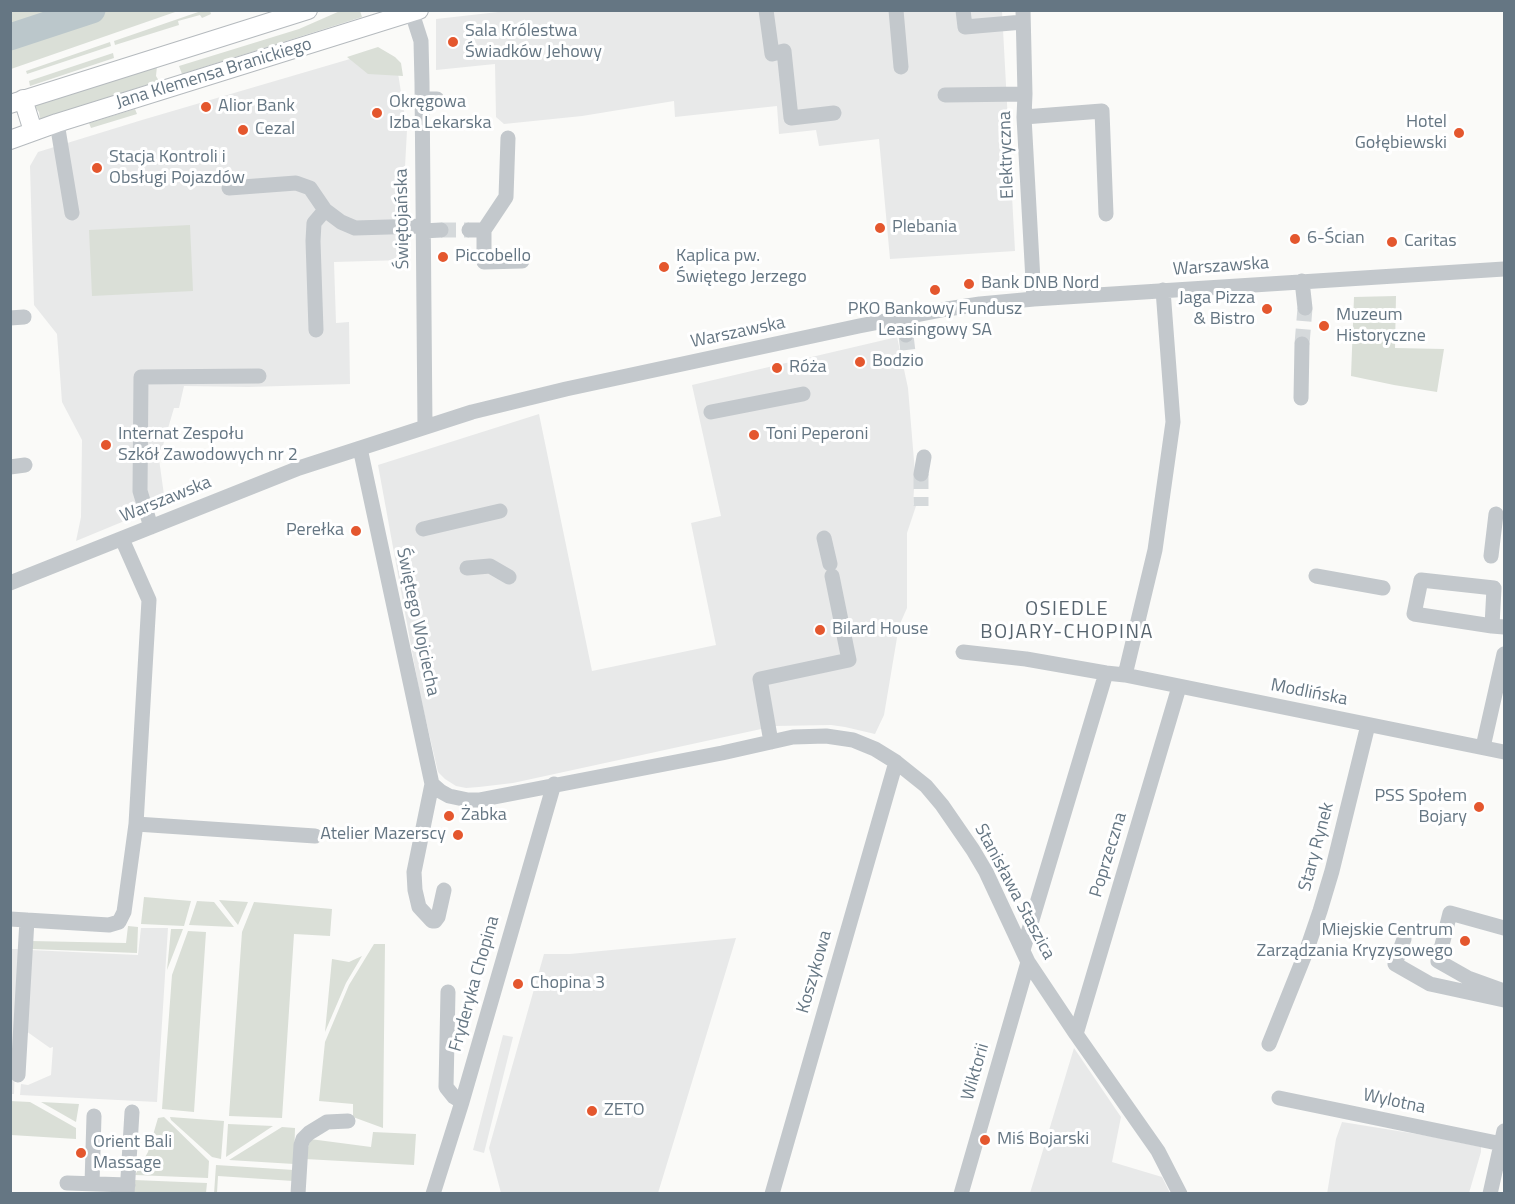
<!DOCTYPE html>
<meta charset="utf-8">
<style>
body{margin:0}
#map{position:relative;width:1515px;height:1204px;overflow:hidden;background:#fafaf8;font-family:"Titillium Web",sans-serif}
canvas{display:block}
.frame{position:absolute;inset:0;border:12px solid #657683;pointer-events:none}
</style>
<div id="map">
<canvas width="1515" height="1204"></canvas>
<div class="frame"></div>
</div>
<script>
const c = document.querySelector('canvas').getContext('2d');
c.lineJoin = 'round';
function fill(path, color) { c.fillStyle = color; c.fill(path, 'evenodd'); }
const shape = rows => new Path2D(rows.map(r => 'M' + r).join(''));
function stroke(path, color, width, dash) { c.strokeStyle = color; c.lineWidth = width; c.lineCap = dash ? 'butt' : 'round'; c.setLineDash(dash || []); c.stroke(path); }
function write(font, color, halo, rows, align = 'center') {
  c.font = font + ' "Titillium Web",sans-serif'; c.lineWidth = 6; c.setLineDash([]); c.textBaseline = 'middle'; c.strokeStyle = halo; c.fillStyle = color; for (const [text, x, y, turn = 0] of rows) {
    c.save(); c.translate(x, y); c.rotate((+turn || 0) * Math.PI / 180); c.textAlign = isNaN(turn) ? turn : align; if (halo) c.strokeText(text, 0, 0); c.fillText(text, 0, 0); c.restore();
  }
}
const built = shape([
 [516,10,1002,11,1015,251,890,259,879,139,819,146,816,130,779,134,777,106,675,117,674,101,582,116,504,124,496,117,495,64,436,70,436,19],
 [367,54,397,67,407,130,405,167,405,260,334,262,336,323,349,322,350,384,248,387,184,386,179,408,174,408,159,459,164,495,168,503,76,541,81,517,82,440,62,402,57,334,34,305,30,166,38,152,142,120],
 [897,337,908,388,915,473,913,505,916,506,907,533,907,608,899,626,884,715,875,734,845,727,831,725,775,726,513,783,479,787,466,788,456,786,445,779,438,772,420,695,378,465,539,414,592,671,716,645,691,523,721,516,692,385],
 [141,928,168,928,157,1102,20,1095,21,1084,28,1085,51,1075,53,1047,50,1048,26,1031,30,950,138,955],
 [736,938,658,1193,501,1193,489,1148,544,954,570,954],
 [11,949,19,949,14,1094,11,1094],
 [503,1035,513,1037,484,1153,473,1150],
 [1074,1048,1121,1117,1112,1162,1162,1177,1170,1193,1030,1193],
 [1342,1122,1429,1136,1481,1147,1481,1152,1469,1193,1327,1194,1336,1139]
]);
const green = shape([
 [11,10,178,10,178,11,11,69],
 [204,10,210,11,211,14,202,18,200,15,178,21,179,25,115,45,114,41],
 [340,11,360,11,362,17,182,74,179,66,299,29],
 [110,42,111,46,27,74,26,71],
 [378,47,395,57,401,63,403,76,368,74,347,57],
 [113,53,114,58,30,86,29,81],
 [157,66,156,76,159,81,40,119,39,112,34,106],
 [135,109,137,114,91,128,89,123],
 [190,225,193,291,92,296,89,230],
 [1396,296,1395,348,1444,349,1437,392,1394,385,1351,376,1354,297],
 [144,897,191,901,184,926,141,924],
 [219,900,248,902,238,925],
 [197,901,214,902,234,927,189,925],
 [254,902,332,909,330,936,294,934,282,1118,229,1116,242,932],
 [128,926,138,927,137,953,31,949,31,941,126,943],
 [171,929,183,929,167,970],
 [188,931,206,932,194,1112,162,1109,172,975],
 [374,944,385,944,383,1128,353,1117,353,1104,319,1101,325,1042,349,985],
 [362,956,346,983,325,1032,332,959,349,962],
 [10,1101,30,1102,76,1128,76,1139,11,1135],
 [41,1102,79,1104,76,1122],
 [164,1117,209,1161,208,1178,135,1175,148,1152,158,1118],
 [170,1117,224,1121,221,1159,212,1157,171,1120],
 [228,1124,273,1126,226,1157],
 [282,1127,295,1128,294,1164,229,1160],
 [373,1132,416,1134,414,1165,305,1159,310,1139,371,1147],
 [216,1165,294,1170,293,1181,218,1176,217,1193,214,1194],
 [134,1180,207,1183,206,1193,134,1194]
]);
const river = shape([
 [10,37,92,10]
]);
const minorTunnel = shape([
 [441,230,469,230],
 [906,335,909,361],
 [1302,344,1305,308],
 [921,474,921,506]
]);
const minor = shape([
 [766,10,772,54,784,51,791,118,834,113],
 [896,10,901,67],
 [963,10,965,27,1023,22],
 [1023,10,1025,94,1024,117,1034,299],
 [412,13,421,41,422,83,425,427],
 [945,95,1025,94],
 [422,99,437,99],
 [1024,117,1102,111,1106,214],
 [57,123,72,213],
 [229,188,296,183,310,188,325,210,314,223,313,241,316,330],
 [325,210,341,222,355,228,422,226],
 [469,230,484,230,484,262,522,261],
 [484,230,506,197,508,138],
 [423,231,441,230],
 [1302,281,1305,308],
 [10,318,24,317],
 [903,318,906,335],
 [1301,398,1302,344],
 [711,412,803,394],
 [360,448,432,784,440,791,449,796,468,800,479,800,722,753,793,737,826,736,853,740,875,749,896,762,926,786,942,805,973,850,986,872,1028,962,1076,1034,1158,1151,1180,1194],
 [10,467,25,465],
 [921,474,924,457],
 [151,527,140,491,141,377,259,376],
 [423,529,500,511],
 [824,538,830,564],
 [1491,556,1496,514],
 [467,568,490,566,509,577],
 [1316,576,1383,588],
 [10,583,299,468,472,412,566,389,859,326,947,309,980,304,1034,299,1504,269],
 [1492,626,1494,588,1421,580,1414,614,1492,626,1504,627],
 [963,652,1026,659,1106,673,1125,675,1504,752],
 [1125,675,1155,550,1173,422,1163,290],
 [771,742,760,679,849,660,832,576],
 [1483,747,1504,654],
 [432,784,414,872,415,890,419,907,432,921,435,921,438,917,444,890],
 [136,824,315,836],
 [10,919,109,925,119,922,124,912,136,824,149,600,122,539],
 [1504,928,1450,913,1438,961,1468,978,1504,991],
 [1404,939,1395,964,1430,984,1504,1000],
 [1023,950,1106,673],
 [448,992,446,1087,454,1097,462,1102],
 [1076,1034,1179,687],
 [1269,1044,1306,952,1320,911,1332,871,1368,725],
 [18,1075,27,920],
 [1279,1098,1502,1144],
 [67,1183,128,1185],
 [92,1184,94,1116],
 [127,1194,132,1112],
 [298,1194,301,1145,303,1139,309,1133,327,1122,348,1121],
 [433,1194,462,1102,554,784],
 [772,1194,896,762],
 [961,1194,1028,962],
 [1490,1194,1504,1131]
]);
const major = shape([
 [23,99,33,131],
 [10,104,308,10],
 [10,140,57,123,419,10]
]);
const markers = [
 [453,42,6,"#e4572e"],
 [206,107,6,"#e4572e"],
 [377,113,6,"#e4572e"],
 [243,130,6,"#e4572e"],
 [1459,133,6,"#e4572e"],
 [97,168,6,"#e4572e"],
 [880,228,6,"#e4572e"],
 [1295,239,6,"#e4572e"],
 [1392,242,6,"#e4572e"],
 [443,257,6,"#e4572e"],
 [664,267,6,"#e4572e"],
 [969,284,6,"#e4572e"],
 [935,290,6,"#e4572e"],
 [1267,309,6,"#e4572e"],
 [1324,326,6,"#e4572e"],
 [860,362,6,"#e4572e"],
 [777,368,6,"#e4572e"],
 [754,435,6,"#e4572e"],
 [106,445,6,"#e4572e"],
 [356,531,6,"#e4572e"],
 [820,630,6,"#e4572e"],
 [1479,807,6,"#e4572e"],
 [449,816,6,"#e4572e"],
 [458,835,6,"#e4572e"],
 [1465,941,6,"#e4572e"],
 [518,984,6,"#e4572e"],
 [592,1111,6,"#e4572e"],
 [985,1140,6,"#e4572e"],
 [81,1153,6,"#e4572e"]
];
const poiNames = [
 ["Sala Królestwa",465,32],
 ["Świadków Jehowy",465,53],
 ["Okręgowa",389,103],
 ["Izba Lekarska",389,124],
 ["Alior Bank",218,107],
 ["Hotel",1447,123,"right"],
 ["Gołębiewski",1447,144,"right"],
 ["Cezal",255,130],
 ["Stacja Kontroli i",109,158],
 ["Obsługi Pojazdów",109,179],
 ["Plebania",892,228],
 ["6-Ścian",1307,239],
 ["Caritas",1404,242],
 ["Piccobello",455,257],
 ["Kaplica pw.",676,257],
 ["Świętego Jerzego",676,278],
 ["Bank DNB Nord",981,284],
 ["Jaga Pizza",1255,299,"right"],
 ["& Bistro",1255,320,"right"],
 ["PKO Bankowy Fundusz",935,310,"center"],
 ["Leasingowy SA",935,331,"center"],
 ["Muzeum",1336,316],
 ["Historyczne",1336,337],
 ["Bodzio",872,362],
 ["Róża",789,368],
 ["Internat Zespołu",118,435],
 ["Szkół Zawodowych nr 2",118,456],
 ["Toni Peperoni",766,435],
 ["Perełka",344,531,"right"],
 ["Bilard House",832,630],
 ["PSS Społem",1467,797,"right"],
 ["Bojary",1467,818,"right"],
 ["Żabka",461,816],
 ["Atelier Mazerscy",446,835,"right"],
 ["Miejskie Centrum",1453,931,"right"],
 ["Zarządzania Kryzysowego",1453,952,"right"],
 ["Chopina 3",530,984],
 ["ZETO",604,1111],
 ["Miś Bojarski",997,1140],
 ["Orient Bali",93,1143],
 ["Massage",93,1164]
];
const streetNames = [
 ["Jana Klemensa Branickiego",214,74,-17],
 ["Elektryczna",1007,155,-92],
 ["Świętojańska",403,219,-91],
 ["Warszawska",1221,267,-4],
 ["Warszawska",738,333,-12],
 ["Warszawska",166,500,-22],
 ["Świętego Wojciecha",417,622,78],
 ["Modlińska",1309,693,11],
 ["Stary Rynek",1317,847,-75],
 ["Poprzeczna",1109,855,-73],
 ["Stanisława Staszica",1014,892,62],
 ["Koszykowa",815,972,-74],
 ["Fryderyka Chopina",475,984,-74],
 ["Wiktorii",976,1072,-74],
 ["Wylotna",1394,1102,12]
];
const neighbourhoodNames = [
 ["OSIEDLE",1067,610],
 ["BOJARY-CHOPINA",1067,633]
];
fill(built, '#e8e9e9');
fill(green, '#dadfd7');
stroke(river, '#bbc7cb', 27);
stroke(minorTunnel, '#d5d9db', 15, [15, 8]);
stroke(major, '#b5babe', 20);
stroke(minor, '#c3c8cc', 15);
stroke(major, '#fff', 18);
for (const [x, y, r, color] of markers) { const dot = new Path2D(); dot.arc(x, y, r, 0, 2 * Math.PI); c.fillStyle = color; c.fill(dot); stroke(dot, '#fff', 2); }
write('18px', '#657683', '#fff', poiNames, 'left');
write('18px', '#657683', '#fff', streetNames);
c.letterSpacing = '1.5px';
write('20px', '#57646e', '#fff', neighbourhoodNames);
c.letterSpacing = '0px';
</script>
